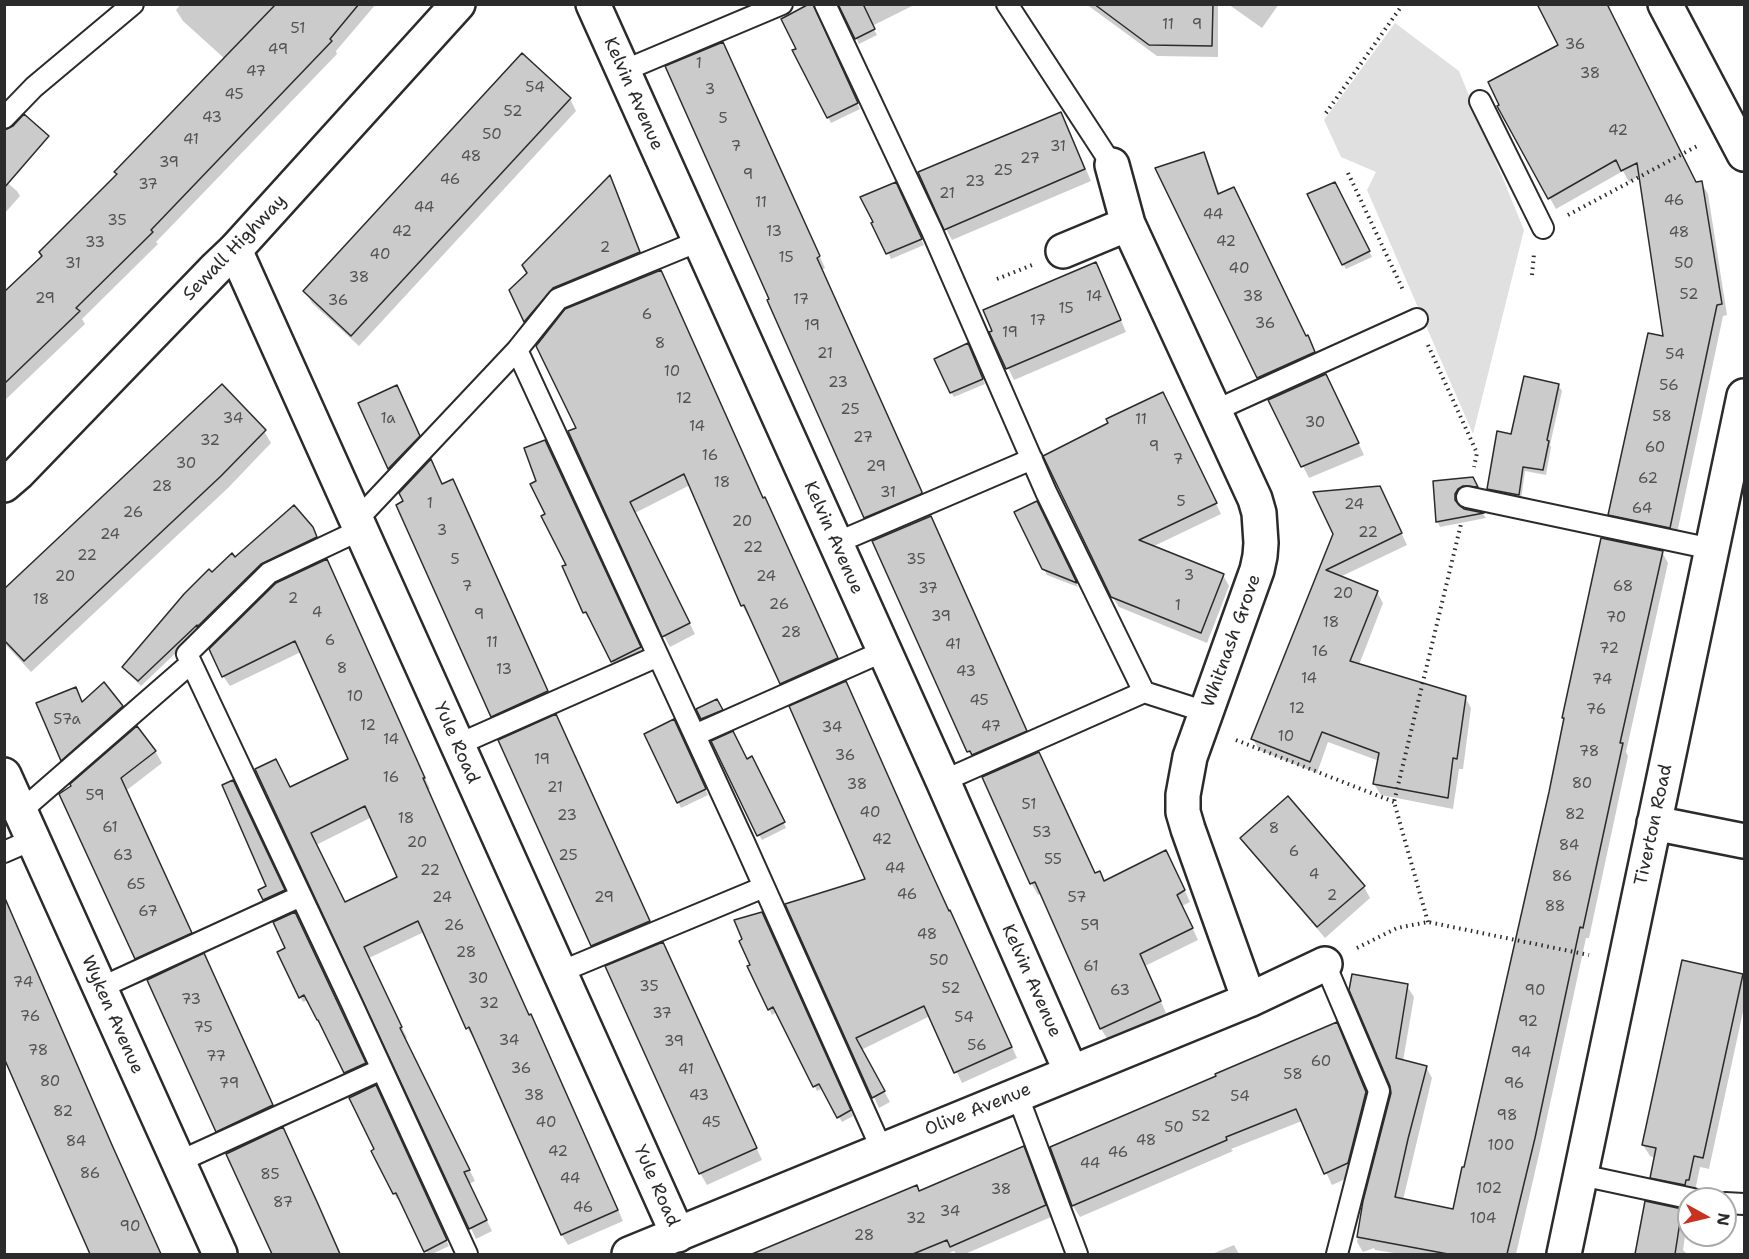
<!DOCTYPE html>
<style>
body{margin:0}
#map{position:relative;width:1749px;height:1259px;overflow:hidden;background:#fff;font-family:"Shantell Sans",sans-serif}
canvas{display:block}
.frame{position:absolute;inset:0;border:6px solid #2b2b2b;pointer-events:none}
.north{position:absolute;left:1677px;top:1187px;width:60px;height:60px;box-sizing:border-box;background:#fff;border:2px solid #aaa;border-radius:50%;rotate:98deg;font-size:16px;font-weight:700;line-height:24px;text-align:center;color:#2b2b2b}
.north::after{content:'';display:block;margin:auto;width:21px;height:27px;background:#c8321e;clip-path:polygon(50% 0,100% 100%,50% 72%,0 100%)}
</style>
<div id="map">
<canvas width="1749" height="1259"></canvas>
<div class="frame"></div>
<div class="north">N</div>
</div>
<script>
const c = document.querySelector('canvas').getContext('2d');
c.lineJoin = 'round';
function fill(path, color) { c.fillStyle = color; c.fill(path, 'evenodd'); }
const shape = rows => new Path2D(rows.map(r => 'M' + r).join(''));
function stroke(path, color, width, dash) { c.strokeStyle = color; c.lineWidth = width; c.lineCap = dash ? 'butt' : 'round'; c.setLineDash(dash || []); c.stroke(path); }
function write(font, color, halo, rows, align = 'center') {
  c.font = font + ' "Shantell Sans",sans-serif'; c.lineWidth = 6; c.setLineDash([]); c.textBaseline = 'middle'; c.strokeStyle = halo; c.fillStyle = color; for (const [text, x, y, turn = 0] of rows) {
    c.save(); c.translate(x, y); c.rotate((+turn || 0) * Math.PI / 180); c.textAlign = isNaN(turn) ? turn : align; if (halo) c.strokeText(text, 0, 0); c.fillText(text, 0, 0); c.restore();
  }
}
const green = shape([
 [1395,23,1459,71,1524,230,1473,434,1367,190,1376,172,1341,157,1324,120]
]);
const shadow = shape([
 [181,4,376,4,336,51,337,54,156,242,158,244,82,319,85,324,4,401,4,294,42,258,40,254,118,175,225,59,183,21,176,10],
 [807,4,817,4,815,9,816,16,860,109,831,123,794,51,798,49,808,7],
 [840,4,916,4,872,26,877,35,859,44],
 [1086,4,1218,4,1218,57,1157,56],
 [1228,4,1279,4,1262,28],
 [722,44,729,55,825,268,822,270,928,504,872,529,865,517,771,300],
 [570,99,576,111,359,346,312,303,305,291],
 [1499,107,1696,183,1701,182,1708,194,1727,315,1723,316,1676,538,1617,526,1610,514,1665,338,1640,176,1629,182,1623,171,1556,209],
 [1060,113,1067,125,1091,181,952,240,946,229],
 [1203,153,1209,164,1220,195,1313,348,1320,363,1264,388,1158,169],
 [610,177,615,186,644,262,558,297,531,329,511,290,529,274],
 [4,180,17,191,20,196,4,214],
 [898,189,924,245,891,259,875,223],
 [1338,190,1372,257,1346,269,1343,264],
 [1102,276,1126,332,1014,380,991,333],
 [666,282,764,499,771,510,843,669,787,694,750,615,748,616,742,605,690,485,635,513,695,634,670,647,664,636,578,429],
 [970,350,985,384,954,397,951,392],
 [1558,385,1562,391,1550,445,1551,447,1546,475,1525,471,1521,500,1491,494,1488,489,1513,436],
 [1332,387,1364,455,1309,478,1270,401],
 [403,398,426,448,396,480,360,404],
 [1168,405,1221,514,1152,547,1223,575,1229,586,1207,643,1119,607,1112,596],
 [264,431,271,443,228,488,31,672,4,643,4,590],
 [548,447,643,653,615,666,590,617,588,618,585,613,564,567,568,565,547,515],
 [437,473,443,485,459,492,554,704,499,728,492,716,405,502],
 [1435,482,1476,484,1479,492,1460,495,1458,500,1458,507,1463,510,1483,514,1486,518,1440,527,1437,521],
 [1385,499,1407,545,1340,577,1377,592,1383,603,1359,665,1465,697,1471,708,1463,769,1459,769,1453,809,1381,795,1374,784,1379,761,1328,742,1317,773,1259,750,1253,739,1335,534],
 [1040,509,1078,587,1047,575,1044,569],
 [937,529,1032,743,975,763,968,751],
 [315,534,319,543,201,629,141,686,127,672,124,667,212,575,235,559],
 [1662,552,1668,563,1626,752,1628,756,1589,938,1586,938,1540,1150,1516,1254,1400,1254,1375,1250,1374,1248,1363,1252,1357,1242,1364,1202,1392,1093,1392,1086,1407,986,1414,997,1403,1061,1426,1067,1432,1078,1403,1200,1454,1210,1465,1169,1565,720,1564,717],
 [327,561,430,789,428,790,469,884,529,1016,531,1015,537,1026,623,1221,568,1245,562,1235,475,1038,474,1039,467,1028,424,932,369,958,407,1038,405,1039,475,1181,469,1184,492,1231,476,1239,257,770,290,788,350,759,301,652,230,686,223,676],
 [372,817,399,878,346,904,316,845],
 [104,684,128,719,68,771,62,760,75,689,83,704],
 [717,700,724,715,705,724,698,710],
 [556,716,562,728,655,933,599,957,593,945],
 [677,727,708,795,681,808,646,735],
 [155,751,162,763,127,790,197,945,143,970,61,794],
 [1038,753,1095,874,1104,882,1172,863,1190,902,1182,906,1198,940,1145,966,1166,1013,1108,1040,1101,1029,1042,893,1038,895,1031,883],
 [747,760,755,763,786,828,762,840,759,835],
 [235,787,287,896,267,905,260,890,268,886],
 [1242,838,1364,887,1370,898,1325,938,1249,849],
 [923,854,949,912,956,923,1017,1058,962,1083,930,1016,861,1050,890,1102,879,1108,787,905,867,880],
 [4,901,160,1254,91,1254,4,1056],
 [298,919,368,1069,349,1078,308,1000,303,1002,300,997,287,949],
 [764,919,853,1116,842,1122,823,1088,817,1091,777,1012,772,1015,749,967,752,965],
 [663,944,669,955,762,1160,707,1185,700,1173],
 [204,955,279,1117,224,1142,217,1131],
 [1742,975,1744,979,1744,1007,1709,1169,1700,1167,1695,1191,1658,1189,1652,1177,1656,1158,1650,1156,1643,1145],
 [1336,1024,1343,1035,1372,1105,1354,1175,1332,1185,1302,1121,1231,1149,1233,1151,1080,1217,1073,1206,1052,1148],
 [378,1092,449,1246,432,1254,428,1254,400,1198,397,1199,373,1151,376,1150],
 [283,1129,289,1141,341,1254,273,1254,227,1154],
 [1023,1148,1030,1159,1051,1217,965,1254,956,1254,954,1251,947,1254,753,1254,916,1187,919,1192],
 [1681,1210,1687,1222,1683,1250,1687,1254,1641,1254,1638,1248],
 [1234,1245,1239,1254,1212,1254]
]);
const building = shape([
 [276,4,359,4,330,39,332,41,151,230,153,232,76,308,80,311,4,384,4,292,42,256,39,252,117,174,114,172,276,4],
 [809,4,813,4,858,103,827,118,792,50,796,49,781,19,809,4],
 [838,4,863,4,875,29,855,39,838,4],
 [1094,4,1213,4,1212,46,1149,45,1094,4],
 [1537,4,1607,4,1696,182,1702,181,1722,304,1717,305,1670,528,1608,515,1648,333,1663,336,1637,163,1621,171,1616,160,1548,199,1497,106,1499,105,1488,82,1558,45,1537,4],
 [723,42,820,256,817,258,922,492,921,494,864,518,767,300,769,299,665,66,723,42],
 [522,53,571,98,351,336,303,291,522,53],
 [1061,112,1085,169,944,230,918,172,1061,112],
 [24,114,49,136,4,188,4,130,13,126,24,114],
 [1204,152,1218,194,1234,187,1306,336,1308,335,1315,352,1257,378,1155,168,1204,152],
 [610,175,640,252,553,288,524,322,509,290,527,273,522,265,610,175],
 [896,182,922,239,886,254,871,223,873,222,860,197,896,182],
 [1335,182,1370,251,1342,265,1307,194,1335,182],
 [1096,262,1121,320,1006,369,989,332,992,331,983,310,1096,262],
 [661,270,763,498,765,497,838,658,780,684,744,605,741,606,684,474,630,502,690,623,662,637,568,431,576,428,536,346,565,309,661,270],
 [968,343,983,379,950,393,934,359,968,343],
 [1326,374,1359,443,1301,467,1268,400,1326,374],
 [1524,376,1559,384,1547,440,1549,441,1543,470,1523,467,1519,495,1487,489,1497,431,1511,434,1524,376],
 [222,384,266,430,221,476,24,661,4,640,4,589,222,384],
 [397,385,420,436,388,469,358,403,397,385],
 [1163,392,1217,503,1139,540,1224,574,1201,633,1111,597,1043,456,1108,423,1106,419,1163,392],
 [545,440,641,647,611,662,586,612,583,613,562,566,566,565,541,516,545,514,530,484,536,481,524,448,545,440],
 [431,459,442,484,453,479,548,691,491,717,396,505,403,501,399,493,431,459],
 [1473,477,1478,487,1463,486,1458,489,1455,494,1455,500,1459,505,1464,509,1484,513,1436,522,1433,481,1473,477],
 [1380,486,1402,533,1326,570,1378,591,1350,661,1466,696,1457,759,1453,758,1448,798,1373,784,1379,753,1322,732,1310,762,1251,739,1333,534,1313,492,1380,486],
 [1037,501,1077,583,1042,569,1014,512,1037,501],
 [294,505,313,527,317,537,261,564,197,627,197,625,138,681,122,667,184,594,209,569,212,572,232,553,235,557,294,505],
 [931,516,1027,731,972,755,970,751,967,752,872,541,931,516],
 [1601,538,1663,551,1620,743,1623,743,1583,928,1580,927,1535,1138,1507,1254,1448,1254,1357,1237,1363,1201,1391,1093,1390,1086,1349,990,1352,974,1408,984,1396,1058,1427,1066,1408,1139,1395,1197,1453,1209,1462,1167,1464,1167,1549,792,1564,718,1562,718,1601,538],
 [327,559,425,778,423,778,464,871,529,1015,531,1014,618,1210,561,1235,469,1027,466,1029,418,921,364,947,402,1027,400,1028,470,1170,464,1172,487,1220,469,1229,255,769,276,759,290,787,348,759,295,641,222,677,209,649,276,583,327,559],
 [365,806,397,877,345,902,311,833,365,806],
 [846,681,917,841,949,911,950,910,1012,1047,954,1073,924,1006,856,1038,885,1091,872,1098,785,904,865,879,789,706,846,681],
 [104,682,123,706,61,761,36,703,76,687,82,702,104,682],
 [717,699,723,710,701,719,696,709,717,699],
 [556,714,650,921,591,946,498,740,556,714],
 [674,719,706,789,677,803,644,734,674,719],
 [137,726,156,751,121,778,192,933,135,959,59,794,71,786,70,784,137,726],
 [733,731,747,759,752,756,785,822,757,836,711,741,733,731],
 [1039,752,1095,873,1100,871,1104,881,1166,850,1185,890,1177,895,1193,928,1140,954,1161,1001,1100,1029,1035,882,1030,884,982,777,1039,752],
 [233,780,285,890,263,900,258,890,266,886,222,785,233,780],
 [1288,796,1365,886,1317,927,1240,838,1288,796],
 [4,896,112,1145,161,1254,90,1254,71,1211,4,1058,4,896],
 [295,912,366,1063,344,1073,318,1020,317,1020,304,995,299,998,277,952,285,948,273,922,295,912],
 [762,912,851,1110,837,1118,819,1084,813,1087,773,1007,768,1010,747,966,750,965,739,941,742,939,734,920,762,912],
 [663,942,757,1148,699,1174,605,966,663,942],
 [204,953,273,1105,216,1132,147,980,204,953],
 [1682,960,1743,974,1703,1158,1694,1156,1689,1180,1686,1180,1685,1185,1650,1178,1656,1148,1642,1145,1682,960],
 [1337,1022,1366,1092,1348,1163,1324,1174,1296,1109,1226,1137,1227,1140,1072,1206,1050,1147,1216,1076,1215,1074,1337,1022],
 [376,1085,447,1240,424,1252,396,1193,393,1194,371,1151,374,1149,349,1098,376,1085],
 [283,1127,318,1204,340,1254,272,1254,226,1154,283,1127],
 [1024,1146,1046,1205,950,1247,947,1240,913,1254,752,1254,917,1185,919,1191,1024,1146],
 [1645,1201,1682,1209,1675,1254,1635,1254,1645,1201]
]);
const path = shape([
 [1326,113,1403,4],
 [1348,173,1404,292],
 [1568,215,1699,145],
 [1532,275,1534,254],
 [997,279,1032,265],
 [1428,345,1477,453,1474,467],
 [1236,740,1394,802],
 [1428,922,1394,802,1461,524],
 [1357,948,1397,928,1428,922,1589,955]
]);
const lane = shape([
 [825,4,932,231,1046,492,1144,692,943,781],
 [1007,4,1112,165],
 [623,71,782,4],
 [1480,101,1543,228],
 [4,118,34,87,133,4],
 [517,350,744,842,882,1150],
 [1214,411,1417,319],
 [1467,497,1712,549],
 [356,521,517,350,558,299,699,241],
 [360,530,269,573,187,654,352,1004,467,1254],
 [836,543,1032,459],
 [1144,692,1206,712],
 [695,735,884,651],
 [457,745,658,656],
 [21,811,191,663],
 [4,852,34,839],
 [1325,964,1379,1091,1337,1254],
 [560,972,764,887],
 [100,988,301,896],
 [1017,1094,1077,1254],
 [178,1162,382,1069],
 [1581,1175,1693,1199],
 [1725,1203,1744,1204]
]);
const street = shape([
 [593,4,943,781,1071,1072],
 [1665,4,1744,154],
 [1112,165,1128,224,1255,499,1259,513,1261,543,1260,556,1257,570,1190,757,1183,795,1183,812,1188,829,1249,1000],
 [235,250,678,1235],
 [1063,251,1128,224],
 [4,775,220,1254],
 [1654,823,1744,841],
 [629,1254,1249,1000,1325,964],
 [1564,1254,1744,396]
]);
const secondary = shape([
 [4,485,18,473,216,268,235,250,458,4]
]);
const numberNames = [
 ["11",1168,25],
 ["9",1197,25],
 ["51",298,29],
 ["36",1575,45],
 ["49",278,50],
 ["1",699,64],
 ["47",256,72],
 ["38",1590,74],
 ["54",535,88],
 ["3",710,90],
 ["45",234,95],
 ["52",513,112],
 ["43",212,118],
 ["5",723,119],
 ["42",1618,131],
 ["50",492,135],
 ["41",191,140],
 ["7",736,147],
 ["31",1058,147],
 ["48",471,157],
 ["27",1030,159],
 ["39",169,163],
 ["25",1003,171],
 ["9",748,175],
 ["46",450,180],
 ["23",975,182],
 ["37",148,185],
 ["21",947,194],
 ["46",1674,201],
 ["11",761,203],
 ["44",424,208],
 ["44",1213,215],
 ["35",117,221],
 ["42",402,232],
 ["13",774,232],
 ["48",1679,233],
 ["42",1226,242],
 ["33",95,243],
 ["2",605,248],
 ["40",380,255],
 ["15",786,258],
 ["31",73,264],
 ["50",1684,264],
 ["40",1239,269],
 ["38",359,278],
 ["52",1689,295],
 ["14",1094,297],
 ["38",1253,297],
 ["29",45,299],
 ["17",801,300],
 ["36",338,301],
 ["15",1066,309],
 ["6",647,315],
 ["17",1038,321],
 ["36",1265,324],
 ["19",812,326],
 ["19",1010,333],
 ["8",660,344],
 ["21",825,354],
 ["54",1675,355],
 ["10",672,372],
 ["23",838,383],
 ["56",1669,386],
 ["12",684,399],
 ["25",850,410],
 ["58",1662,417],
 ["34",233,419],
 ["1a",388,419],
 ["11",1141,420],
 ["30",1315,423],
 ["14",697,427],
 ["27",863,438],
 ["32",210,441],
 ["9",1154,447],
 ["60",1655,448],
 ["16",710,456],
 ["7",1178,460],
 ["30",186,464],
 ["29",876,467],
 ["62",1648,479],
 ["18",722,483],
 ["28",162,487],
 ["31",888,493],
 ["5",1181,502],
 ["1",430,504],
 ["24",1354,505],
 ["64",1642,509],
 ["26",133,513],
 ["20",742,522],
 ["3",442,531],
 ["22",1368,533],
 ["24",110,535],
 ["22",753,548],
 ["22",87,556],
 ["5",455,560],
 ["35",916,560],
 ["3",1189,576],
 ["20",65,577],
 ["24",766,577],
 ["7",467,587],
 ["68",1623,587],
 ["37",928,589],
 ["20",1343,594],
 ["2",293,599],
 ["18",41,600],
 ["26",779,605],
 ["1",1178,606],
 ["4",317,613],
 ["9",479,615],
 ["39",941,617],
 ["70",1616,618],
 ["18",1331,623],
 ["28",791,633],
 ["6",330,641],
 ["11",492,643],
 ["41",953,645],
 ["72",1609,649],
 ["16",1320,652],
 ["8",342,669],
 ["13",504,670],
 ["43",966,672],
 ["14",1309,679],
 ["74",1602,680],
 ["10",355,697],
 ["45",979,701],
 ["12",1297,709],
 ["76",1596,710],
 ["57a",67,720],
 ["12",368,726],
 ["47",991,727],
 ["34",832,728],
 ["10",1286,737],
 ["14",391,740],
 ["78",1589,752],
 ["36",845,756],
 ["19",542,760],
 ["16",391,778],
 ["80",1582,784],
 ["38",857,785],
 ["21",555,788],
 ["59",95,796],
 ["51",1029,805],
 ["40",870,813],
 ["82",1575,815],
 ["23",567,816],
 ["18",406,819],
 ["61",110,828],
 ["8",1274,829],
 ["53",1042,833],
 ["42",882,840],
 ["20",417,843],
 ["84",1569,846],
 ["6",1294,852],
 ["63",123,856],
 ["25",568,856],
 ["55",1053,860],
 ["44",895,869],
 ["22",430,871],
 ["4",1314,875],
 ["86",1562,877],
 ["65",136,885],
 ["46",907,895],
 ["2",1332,896],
 ["24",442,898],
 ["29",604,898],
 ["57",1077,898],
 ["88",1555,907],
 ["67",148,912],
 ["26",454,926],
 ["59",1090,926],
 ["48",927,935],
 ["28",466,953],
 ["50",939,961],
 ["61",1091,967],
 ["30",478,979],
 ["74",23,983],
 ["35",649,987],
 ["52",951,989],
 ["63",1120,991],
 ["90",1535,991],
 ["73",191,1000],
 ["32",489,1004],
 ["37",662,1014],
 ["76",30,1017],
 ["54",964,1018],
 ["92",1528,1022],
 ["75",203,1028],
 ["34",509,1041],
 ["39",674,1042],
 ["56",977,1046],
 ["78",38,1051],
 ["94",1521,1053],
 ["77",216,1057],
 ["60",1321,1062],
 ["36",521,1069],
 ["41",686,1070],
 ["58",1293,1075],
 ["80",50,1082],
 ["79",229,1084],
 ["96",1514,1084],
 ["38",534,1096],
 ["43",699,1096],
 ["54",1240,1097],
 ["82",63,1112],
 ["98",1507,1116],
 ["52",1201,1117],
 ["40",546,1123],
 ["45",711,1123],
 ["50",1174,1128],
 ["48",1146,1141],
 ["84",76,1142],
 ["100",1501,1146],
 ["42",558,1152],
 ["46",1118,1153],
 ["44",1090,1164],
 ["86",90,1174],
 ["85",270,1175],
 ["44",570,1179],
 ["102",1489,1189],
 ["38",1001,1190],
 ["87",283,1203],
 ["46",583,1208],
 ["34",950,1212],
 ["32",916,1219],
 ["104",1483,1219],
 ["90",130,1227],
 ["28",864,1236]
];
const streetNames = [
 ["Kelvin Avenue",633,94,66],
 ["Sewall Highway",235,248,-46],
 ["Kelvin Avenue",833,538,66],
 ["Whitnash Grove",1232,641,-70],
 ["Yule Road",456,743,66],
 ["Tiverton Road",1654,825,-78],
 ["Kelvin Avenue",1031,981,66],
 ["Wyken Avenue",112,1015,66],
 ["Olive Avenue",978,1110,-22],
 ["Yule Road",656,1186,66]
];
fill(green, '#e0e0e0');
fill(shadow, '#0003');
fill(building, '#cbcbcb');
stroke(building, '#2b2b2b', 1.5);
stroke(lane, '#2b2b2b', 24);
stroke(street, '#2b2b2b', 38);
stroke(secondary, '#2b2b2b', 38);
stroke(path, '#2b2b2b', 4, [1.5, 4.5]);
stroke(lane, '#fff', 20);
stroke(street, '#fff', 33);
stroke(secondary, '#fff', 33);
write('15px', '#535353', null, numberNames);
write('18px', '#2b2b2b', '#fff', streetNames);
</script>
